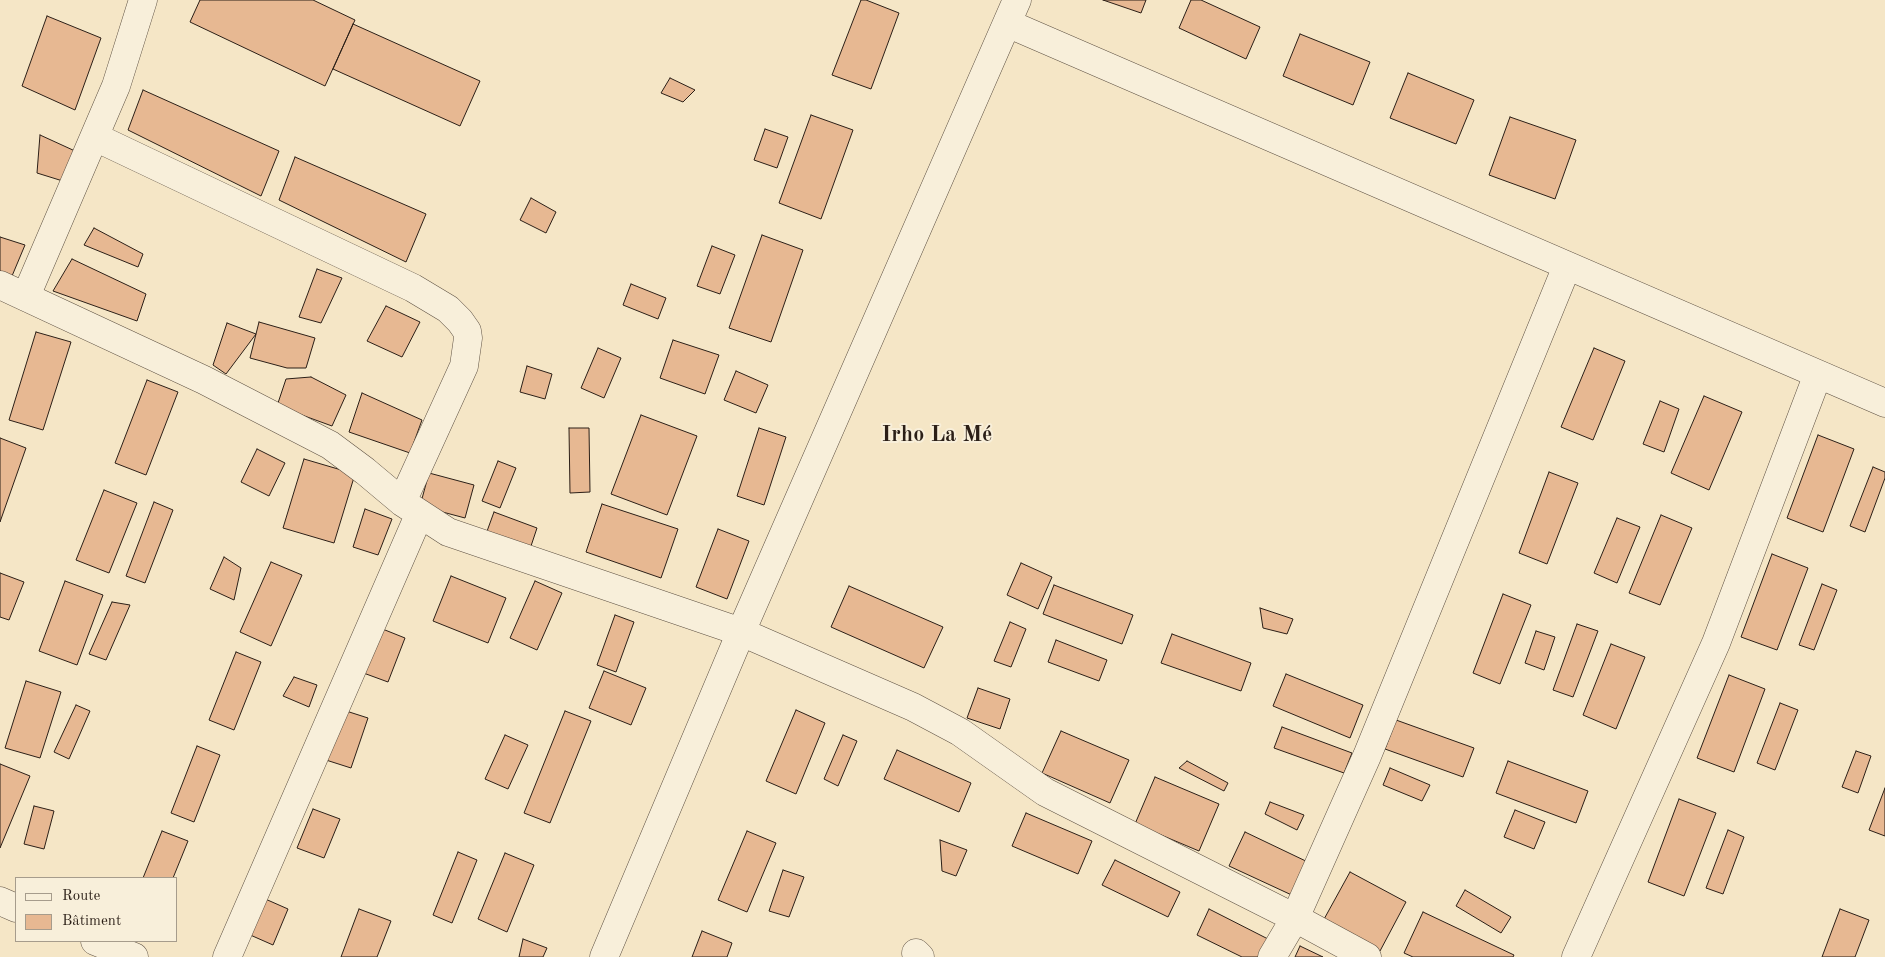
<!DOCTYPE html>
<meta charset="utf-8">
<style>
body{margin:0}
#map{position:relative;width:1885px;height:957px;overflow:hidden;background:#f5e6c6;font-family:"Old Standard TT",serif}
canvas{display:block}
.legend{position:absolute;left:15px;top:877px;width:162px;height:65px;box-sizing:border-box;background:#f8efda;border:1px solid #a69c8c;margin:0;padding:6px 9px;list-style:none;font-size:15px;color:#2b1f17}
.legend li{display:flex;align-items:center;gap:10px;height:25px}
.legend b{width:25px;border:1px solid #a69c8c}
</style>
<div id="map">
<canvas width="1885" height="957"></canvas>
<ul class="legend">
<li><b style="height:6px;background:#f8efda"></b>Route</li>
<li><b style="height:14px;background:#e7b892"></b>Bâtiment</li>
</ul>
</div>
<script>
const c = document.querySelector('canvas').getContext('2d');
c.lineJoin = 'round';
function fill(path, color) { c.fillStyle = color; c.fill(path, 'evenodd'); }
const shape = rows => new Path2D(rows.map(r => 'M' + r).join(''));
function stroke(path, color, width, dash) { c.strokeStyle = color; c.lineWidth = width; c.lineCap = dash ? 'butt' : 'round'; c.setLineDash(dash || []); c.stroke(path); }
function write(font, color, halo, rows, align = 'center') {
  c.font = font + ' "Old Standard TT",serif'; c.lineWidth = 4; c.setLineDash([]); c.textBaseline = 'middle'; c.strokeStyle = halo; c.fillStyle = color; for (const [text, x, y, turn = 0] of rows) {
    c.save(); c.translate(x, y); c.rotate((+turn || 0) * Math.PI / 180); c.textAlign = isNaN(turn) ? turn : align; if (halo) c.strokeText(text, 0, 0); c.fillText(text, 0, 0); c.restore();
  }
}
const building = shape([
 [200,0,313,0,355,20,325,86,190,22,200,0],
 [861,0,866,0,899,13,871,89,832,75,861,0],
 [1103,0,1146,0,1141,13,1103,0],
 [1191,0,1201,0,1260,27,1246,59,1179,28,1191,0],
 [47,16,101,38,75,110,22,86,47,16],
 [353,24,480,81,460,126,333,69,353,24],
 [1300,34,1370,62,1353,105,1283,76,1300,34],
 [1408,73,1474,100,1456,144,1390,118,1408,73],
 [670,78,695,90,683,102,661,93,670,78],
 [143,90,279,151,261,196,128,130,143,90],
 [811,115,853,130,821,219,779,203,811,115],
 [1510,117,1576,140,1555,199,1489,175,1510,117],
 [765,129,788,137,777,168,754,160,765,129],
 [40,135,75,151,66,182,37,173,40,135],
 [295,157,426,214,406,262,279,200,295,157],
 [531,198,556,212,546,233,520,220,531,198],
 [94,228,143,254,138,267,84,245,94,228],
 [762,235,803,250,771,342,729,328,762,235],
 [0,237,25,245,12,276,0,271,0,237],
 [712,246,735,255,720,294,697,286,712,246],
 [72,259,146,294,137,321,53,291,72,259],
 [317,269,342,278,321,323,299,317,317,269],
 [631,284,666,298,658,319,623,305,631,284],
 [386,306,420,322,402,357,367,341,386,306],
 [259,322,315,338,306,368,287,368,250,358,259,322],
 [227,323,256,334,226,374,213,365,227,323],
 [36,332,71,342,43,430,9,420,36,332],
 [673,340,719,355,705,394,660,378,673,340],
 [598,348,621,358,604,398,581,388,598,348],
 [1594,348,1625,361,1593,440,1561,427,1594,348],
 [527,366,552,374,545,399,520,392,527,366],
 [736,371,768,385,756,413,724,400,736,371],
 [311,377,346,395,332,426,277,406,286,379,311,377],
 [147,380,178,392,146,475,115,463,147,380],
 [362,393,422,420,410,453,349,432,362,393],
 [1704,396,1742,412,1709,490,1671,473,1704,396],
 [1660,401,1679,409,1664,452,1643,444,1660,401],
 [641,415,697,436,667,515,611,494,641,415],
 [569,428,589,428,590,492,570,493,569,428],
 [759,428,786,437,764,505,737,496,759,428],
 [1818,435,1854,449,1823,532,1787,518,1818,435],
 [0,438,26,448,0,522,0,438],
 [257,449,285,463,269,496,241,482,257,449],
 [304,459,355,474,334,543,283,528,304,459],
 [498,461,516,468,500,508,482,501,498,461],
 [1873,467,1885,472,1885,478,1865,532,1850,526,1873,467],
 [1549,472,1578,483,1547,564,1519,553,1549,472],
 [429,473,474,485,465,518,420,506,429,473],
 [104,490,137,503,109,573,76,560,104,490],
 [154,502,173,510,145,583,126,576,154,502],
 [602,504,678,529,661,578,586,552,602,504],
 [365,509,392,519,378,555,353,547,365,509],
 [494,512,537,528,530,549,486,534,494,512],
 [1661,515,1692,528,1660,605,1629,593,1661,515],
 [1617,518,1640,527,1617,583,1594,573,1617,518],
 [718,529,749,541,727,599,696,587,718,529],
 [1772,554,1808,568,1777,650,1741,637,1772,554],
 [224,557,241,568,234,600,210,589,224,557],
 [271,562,302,575,271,646,240,632,271,562],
 [1021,563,1052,577,1038,609,1007,595,1021,563],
 [0,573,24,582,9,620,0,617,0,573],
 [451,576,506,598,488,643,433,621,451,576],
 [65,581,103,595,77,665,39,651,65,581],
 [535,581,562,593,537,650,510,638,535,581],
 [1822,584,1837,590,1814,650,1799,645,1822,584],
 [1054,585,1133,615,1122,644,1043,614,1054,585],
 [849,586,943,627,924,668,831,627,849,586],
 [1503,594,1531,605,1500,684,1473,673,1503,594],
 [112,602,130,605,106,660,89,654,112,602],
 [1260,608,1293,619,1287,634,1263,628,1260,608],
 [615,615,634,622,616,672,597,665,615,615],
 [1010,622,1026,629,1011,667,994,661,1010,622],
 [1577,624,1598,631,1573,697,1553,690,1577,624],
 [375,626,405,638,388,682,358,671,375,626],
 [1536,631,1555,637,1544,670,1525,663,1536,631],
 [1172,634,1251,663,1241,691,1161,663,1172,634],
 [1056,640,1107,660,1099,681,1048,662,1056,640],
 [1611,644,1645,657,1616,729,1583,715,1611,644],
 [236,652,261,662,234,730,209,720,236,652],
 [604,671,646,688,631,725,589,708,604,671],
 [1286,674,1363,705,1350,738,1273,706,1286,674],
 [1729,675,1765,689,1734,772,1697,758,1729,675],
 [294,677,317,685,309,707,283,696,294,677],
 [26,681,61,692,40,758,5,748,26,681],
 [978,688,1010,699,1000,729,967,718,978,688],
 [1780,703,1798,710,1775,770,1757,763,1780,703],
 [76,705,90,711,69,759,54,752,76,705],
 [343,710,368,718,351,768,326,760,343,710],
 [796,710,825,723,796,794,766,781,796,710],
 [565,711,591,721,550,823,524,813,565,711],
 [1396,720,1474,748,1463,777,1385,749,1396,720],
 [1282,727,1352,753,1344,773,1274,748,1282,727],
 [1061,731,1129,760,1110,803,1042,773,1061,731],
 [505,735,528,745,508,789,485,779,505,735],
 [843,735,857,741,838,786,824,779,843,735],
 [197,746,220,755,194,822,171,813,197,746],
 [897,750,971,783,959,812,884,779,897,750],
 [1856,751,1871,756,1858,793,1842,787,1856,751],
 [1187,761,1228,783,1224,791,1179,768,1187,761],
 [1508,761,1588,791,1576,823,1496,793,1508,761],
 [0,764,30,776,0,848,0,764],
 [1390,768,1430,785,1422,801,1383,785,1390,768],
 [1155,777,1219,804,1199,851,1135,824,1155,777],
 [1885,788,1885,836,1869,830,1885,788],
 [1679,799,1716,813,1684,896,1648,882,1679,799],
 [1270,802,1304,815,1297,830,1265,814,1270,802],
 [34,806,54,811,44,849,24,844,34,806],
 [313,809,340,819,324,858,297,848,313,809],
 [1515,810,1545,822,1534,849,1504,837,1515,810],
 [1026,813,1092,841,1078,874,1012,846,1026,813],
 [1728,830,1744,837,1723,894,1706,888,1728,830],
 [162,831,188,841,173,878,143,878,162,831],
 [747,831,776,843,747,912,718,900,747,831],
 [1245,832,1312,864,1296,897,1229,866,1245,832],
 [940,840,967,850,956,876,942,871,940,840],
 [458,852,477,860,452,923,433,915,458,852],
 [505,853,534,865,507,932,478,919,505,853],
 [1115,860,1180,892,1168,917,1102,885,1115,860],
 [783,870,804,877,789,917,769,911,783,870],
 [1350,872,1406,902,1380,951,1323,921,1350,872],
 [1465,890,1511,917,1501,933,1456,906,1465,890],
 [263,898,288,909,273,945,248,934,263,898],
 [359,909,391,921,377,957,341,957,359,909],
 [1209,909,1268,939,1259,957,1242,957,1197,935,1209,909],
 [1840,909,1869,920,1855,957,1822,957,1840,909],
 [1423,912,1514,955,1513,957,1413,957,1404,953,1423,912],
 [702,931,732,943,727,957,692,957,702,931],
 [523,939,547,948,543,957,519,957,523,939],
 [1300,946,1323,957,1295,957,1300,946]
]);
const street = shape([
 [1009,24,1885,403],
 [95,137,413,288,448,309,460,321,467,331,468,338,464,366,402,502],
 [0,285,204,380,330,445,365,471,402,502,448,532,741,632,913,707,960,732,1045,792,1295,918,1367,957],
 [26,296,116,86,143,0],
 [0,901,16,908],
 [95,941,134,957],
 [916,953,920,957],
 [227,957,419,515],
 [604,957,741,632,1017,0],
 [1272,957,1295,918,1367,756,1567,266],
 [1576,957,1716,643,1818,374]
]);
const quarterNames = [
 ["Irho La Mé",937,435]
];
fill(building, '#e7b892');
stroke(building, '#2b1f17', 1);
stroke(street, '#5e5143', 29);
stroke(street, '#f8efda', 28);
write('bold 22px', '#2b1f17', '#f8efda', quarterNames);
</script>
